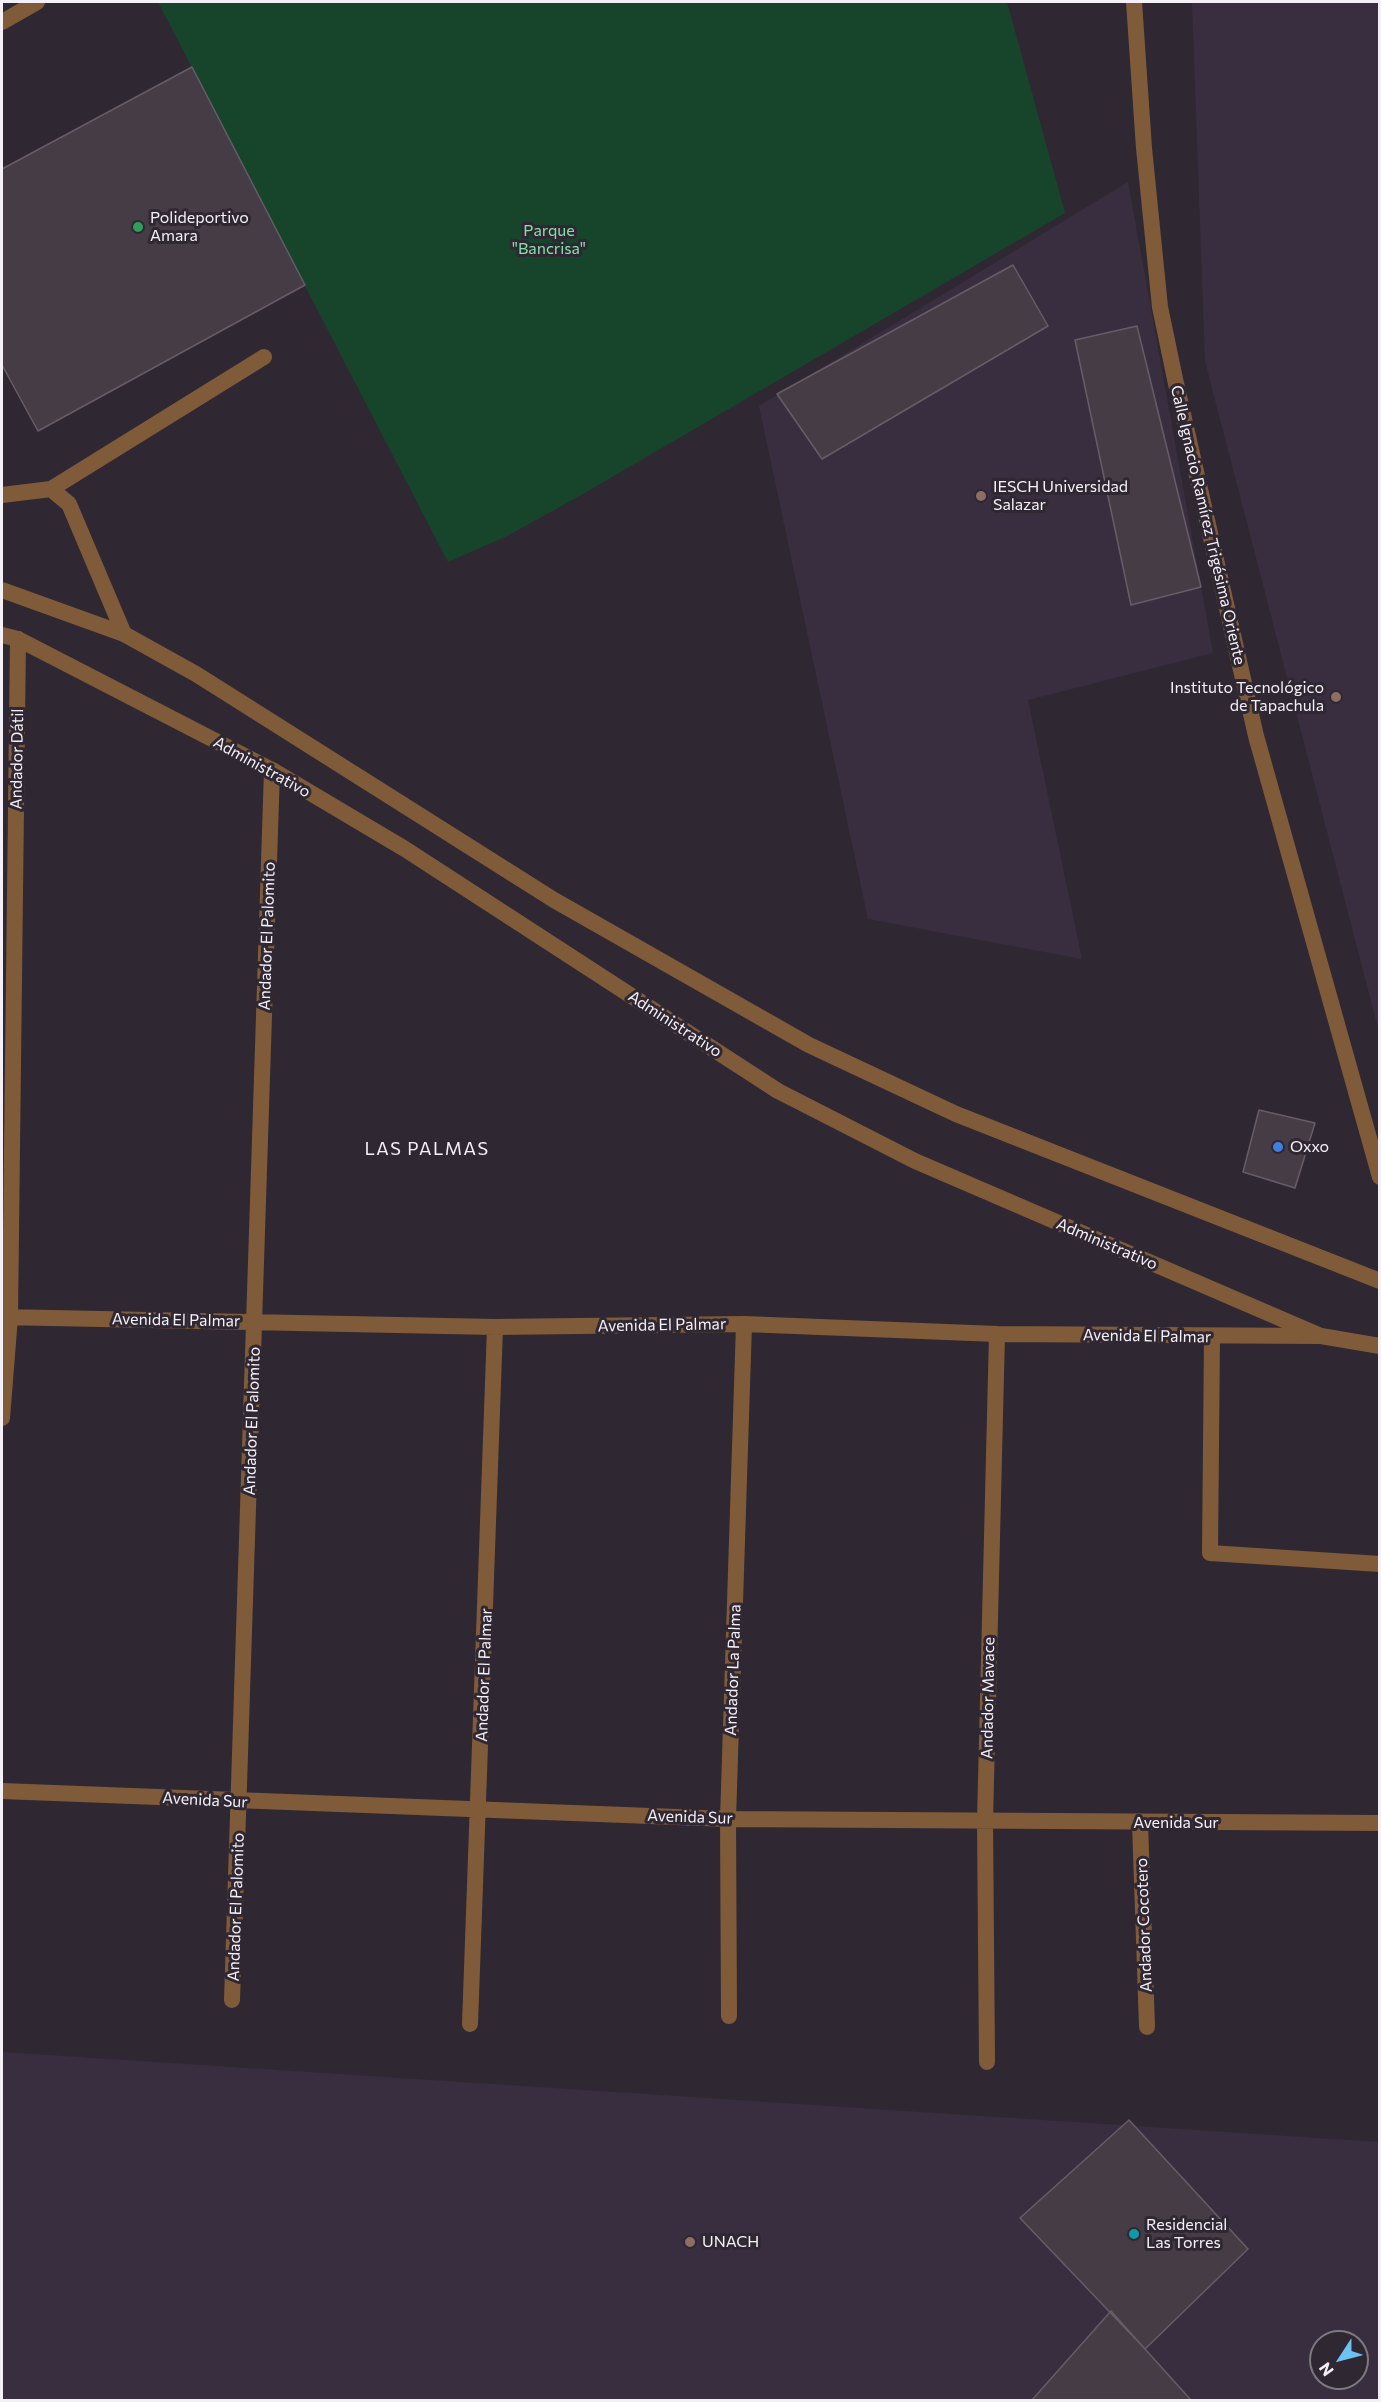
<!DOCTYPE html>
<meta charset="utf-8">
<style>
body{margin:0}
#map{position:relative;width:1381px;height:2402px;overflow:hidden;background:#2f2833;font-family:Commissioner,sans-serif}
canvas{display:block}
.frame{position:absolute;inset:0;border:3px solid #f5f0f7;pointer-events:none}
.north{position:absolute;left:1309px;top:2330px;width:60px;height:60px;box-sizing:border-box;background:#2f2833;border:2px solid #7e7881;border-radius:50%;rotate:234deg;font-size:16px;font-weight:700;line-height:24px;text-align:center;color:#f5f0f7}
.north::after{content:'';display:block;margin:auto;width:21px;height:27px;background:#6cc3f2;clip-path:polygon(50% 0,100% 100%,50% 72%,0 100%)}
</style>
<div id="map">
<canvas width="1381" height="2402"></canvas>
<div class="frame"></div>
<div class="north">N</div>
</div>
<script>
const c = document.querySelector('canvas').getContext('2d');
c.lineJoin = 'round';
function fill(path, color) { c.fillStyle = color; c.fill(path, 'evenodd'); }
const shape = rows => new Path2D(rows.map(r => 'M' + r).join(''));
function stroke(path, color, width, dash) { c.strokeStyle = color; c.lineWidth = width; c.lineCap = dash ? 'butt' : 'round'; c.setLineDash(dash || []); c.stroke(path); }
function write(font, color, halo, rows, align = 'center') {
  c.font = font + ' Commissioner,sans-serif'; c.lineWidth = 6; c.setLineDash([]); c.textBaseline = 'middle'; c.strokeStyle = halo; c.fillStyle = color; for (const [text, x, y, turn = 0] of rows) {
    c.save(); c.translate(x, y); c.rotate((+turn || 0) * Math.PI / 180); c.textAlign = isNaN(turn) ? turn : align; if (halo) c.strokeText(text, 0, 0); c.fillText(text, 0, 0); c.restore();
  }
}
const built = shape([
 [1192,2,1379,2,1379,1032,1205,361],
 [1128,182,1213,653,1028,700,1082,959,868,919,759,406],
 [2,2052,1379,2142,1379,2400,2,2400],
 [1321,2342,1357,2342,1357,2378,1321,2378]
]);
const green = shape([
 [158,2,1007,2,1065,213,576,498,507,536,448,562]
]);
const building = shape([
 [192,67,305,285,38,431,2,365,2,169,192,67],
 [1013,265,1048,326,822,459,777,394,1013,265],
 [1137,326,1201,587,1131,605,1075,340,1137,326],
 [1259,1110,1315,1123,1295,1188,1243,1172,1259,1110],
 [1129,2120,1248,2249,1145,2349,1020,2218,1129,2120],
 [1111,2311,1145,2349,1191,2400,1032,2400,1111,2311]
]);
const service = shape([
 [51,489,264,357],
 [2,495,51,489,69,504,124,634],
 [1212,1336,1210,1553,1380,1564]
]);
const minor = shape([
 [2,1317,495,1327,744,1324,997,1334,1320,1336],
 [2,1418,10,1317,18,639],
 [2,1791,728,1819,1380,1823],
 [1140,1823,1147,2027],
 [232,2000,272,770],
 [729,2016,728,1819,744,1324],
 [470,2024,495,1327],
 [987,2062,985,1821,997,1334]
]);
const tertiary = shape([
 [1134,2,1144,148,1160,307,1175,379,1256,736,1380,1177],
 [2,22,37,2],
 [2,590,124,634,196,674,554,900,809,1045,956,1114,1380,1281],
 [2,635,18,639,272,770,405,849,778,1091,915,1161,1321,1336,1380,1346]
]);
const markers = [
 [138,227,6,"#2e9e5b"],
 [981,496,6,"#8d6e63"],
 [1336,697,6,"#8d6e63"],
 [1278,1147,6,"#3f7fe0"],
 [1134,2234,6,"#0f9aa8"],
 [690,2242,6,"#8d6e63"]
];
const poiNames = [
 ["Polideportivo",150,218],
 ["Amara",150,236],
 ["IESCH Universidad",993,487],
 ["Salazar",993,505],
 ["Instituto Tecnológico",1324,688,"right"],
 ["de Tapachula",1324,706,"right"],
 ["Oxxo",1290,1147],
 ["Residencial",1146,2225],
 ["Las Torres",1146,2243],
 ["UNACH",702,2242]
];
const parkNames = [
 ["Parque",549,231],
 ["\"Bancrisa\"",549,249]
];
const streetNames = [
 ["Calle Ignacio Ramírez Trigésima Oriente",1208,525,77],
 ["Andador Dátil",17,759,-89],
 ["Administrativo",262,767,29],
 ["Andador El Palomito",267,936,-88],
 ["Administrativo",675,1024,33],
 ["Administrativo",1107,1244,23],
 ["Avenida El Palmar",176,1320,1],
 ["Avenida El Palmar",662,1325,-1],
 ["Avenida El Palmar",1147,1336,1],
 ["Andador El Palomito",252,1421,-88],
 ["Andador La Palma",733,1670,-88],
 ["Andador El Palmar",484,1675,-88],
 ["Andador Mavace",988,1698,-89],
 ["Avenida Sur",205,1800,3],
 ["Avenida Sur",690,1817,2],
 ["Avenida Sur",1176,1823],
 ["Andador El Palomito",236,1907,-88],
 ["Andador Cocotero",1144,1925,-92]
];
const neighbourhoodNames = [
 ["LAS PALMAS",427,1149]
];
fill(built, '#392e3f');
fill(green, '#17452b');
fill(building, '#463c46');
stroke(building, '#675c67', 1.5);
stroke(service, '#805b39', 16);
stroke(minor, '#805b39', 16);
stroke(tertiary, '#805b39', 16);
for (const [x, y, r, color] of markers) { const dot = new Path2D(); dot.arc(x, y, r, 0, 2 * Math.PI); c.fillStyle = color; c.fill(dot); stroke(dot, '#2f2833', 2); }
write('16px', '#f5f0f7', '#2f2833', poiNames, 'left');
write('16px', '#81e2a8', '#2f2833', parkNames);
write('16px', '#f5f0f7', '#2f2833', streetNames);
c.letterSpacing = '1.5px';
write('18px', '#f5f0f7', '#2f2833', neighbourhoodNames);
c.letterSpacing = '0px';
</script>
